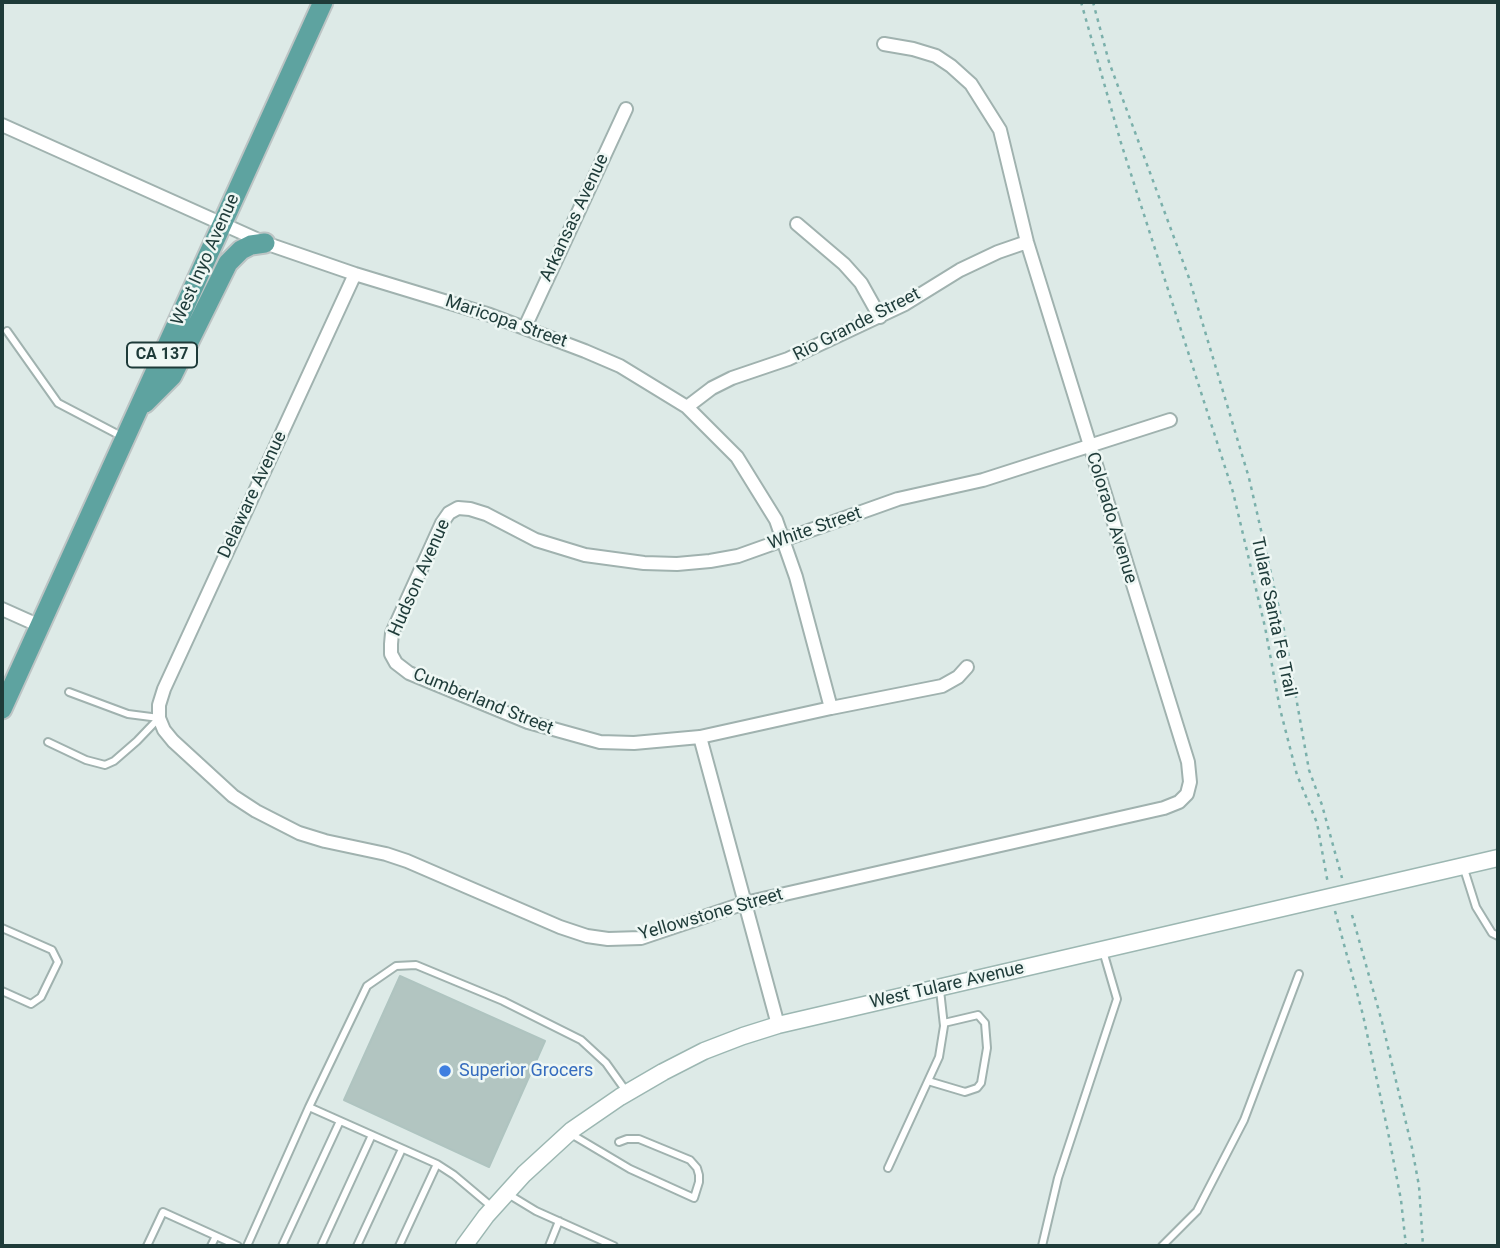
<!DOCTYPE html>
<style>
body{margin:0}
#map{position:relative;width:1500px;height:1248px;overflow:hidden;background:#ddeae7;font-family:Roboto,sans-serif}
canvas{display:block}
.frame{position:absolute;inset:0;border:4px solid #1e3b39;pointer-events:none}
</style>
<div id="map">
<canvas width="1500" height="1248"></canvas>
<div class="frame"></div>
</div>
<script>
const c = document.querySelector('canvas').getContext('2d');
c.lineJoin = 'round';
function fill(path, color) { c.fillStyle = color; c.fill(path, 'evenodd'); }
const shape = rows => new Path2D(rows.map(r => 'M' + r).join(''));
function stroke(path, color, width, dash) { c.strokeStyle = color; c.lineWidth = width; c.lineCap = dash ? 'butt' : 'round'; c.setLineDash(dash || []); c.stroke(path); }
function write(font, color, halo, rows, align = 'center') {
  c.font = font + ' Roboto,sans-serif'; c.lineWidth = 5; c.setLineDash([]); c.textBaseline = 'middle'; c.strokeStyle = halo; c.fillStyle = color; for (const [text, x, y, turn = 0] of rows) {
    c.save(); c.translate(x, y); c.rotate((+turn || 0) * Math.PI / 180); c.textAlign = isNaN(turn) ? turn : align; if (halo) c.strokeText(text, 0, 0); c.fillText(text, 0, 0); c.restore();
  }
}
const building = shape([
 [400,976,545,1041,489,1167,344,1100,400,976]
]);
const path = shape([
 [1081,2,1121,143,1233,492,1265,627,1280,709,1297,775,1317,823,1328,884],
 [1093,2,1109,62,1189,278,1249,478,1284,630,1309,770,1322,805,1342,878],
 [1335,911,1363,1015,1388,1132,1401,1200,1406,1246],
 [1352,915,1382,1022,1412,1148,1419,1186,1423,1246]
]);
const service = shape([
 [7,331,58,403,121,436],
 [69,692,128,714,159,718],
 [48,742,86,760,105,765,114,761,137,741,159,718],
 [1464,869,1476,907,1492,933,1498,936],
 [2,928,52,950,58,962,41,997,31,1004,2,991],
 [928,1081,965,1092,977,1088,981,1083,987,1048,985,1023,978,1015,944,1023],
 [309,1107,367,986,396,966,416,965,503,1001,581,1040,606,1063,626,1091],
 [571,1134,630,1169,694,1198,699,1182,699,1175,697,1168,690,1160,639,1139,627,1139,619,1142],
 [888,1168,939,1057,944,1026,940,990],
 [508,1194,536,1211,614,1246],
 [147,1246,163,1212,216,1236],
 [211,1246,216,1236,238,1246],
 [247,1246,309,1107,437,1164,454,1175,492,1207],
 [282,1246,340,1121],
 [321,1246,372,1135],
 [357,1246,402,1149],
 [399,1246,437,1164],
 [549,1246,559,1221],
 [1042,1246,1058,1178,1117,999,1103,951],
 [1162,1246,1197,1211,1244,1120,1299,974]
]);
const minor = shape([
 [2,125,265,243,355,274,490,315,585,351,620,366,687,407,737,457,776,520,796,577,831,708],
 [797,224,844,264,861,283,880,317],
 [355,274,164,689,159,705,159,718,164,730,173,741,233,796,256,811,299,833,325,841,386,854,407,861,560,927,587,936,608,939,641,938,745,903,1164,808,1179,802,1187,794,1190,782,1188,762,1027,242,1000,130,971,84,951,66,936,56,913,49,884,44],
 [525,327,626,109],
 [687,407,712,388,732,378,788,359,905,304,960,270,998,252,1027,242],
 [2,609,40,626],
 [967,667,958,677,942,686,831,708,700,737,634,743,600,742,528,722,409,673,396,663,391,654,391,644,392,633,442,523,449,513,458,508,470,509,486,514,536,540,585,555,644,563,677,564,710,561,738,556,898,499,983,480,1170,420],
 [700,737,778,1025]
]);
const secondary = shape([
 [464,1246,486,1216,524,1174,572,1130,620,1097,663,1072,704,1051,743,1036,778,1025,1498,858]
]);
const primary = shape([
 [145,403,172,376,228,263,241,250,251,245,265,243],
 [2,709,323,2]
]);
const markers = [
 [445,1071,7,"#3f7fe0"]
];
const shields = [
 [162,355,70]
];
const shieldNames = [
 ["CA 137",162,355]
];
const streetNames = [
 ["Arkansas Avenue",575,218,-65],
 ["West Inyo Avenue",206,260,-66],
 ["Maricopa Street",506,322,19],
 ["Rio Grande Street",857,325,-27],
 ["Delaware Avenue",253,495,-65],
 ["Colorado Avenue",1111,518,73],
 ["White Street",815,529,-19],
 ["Hudson Avenue",420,578,-66],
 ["Tulare Santa Fe Trail",1273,617,78],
 ["Cumberland Street",483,702,22],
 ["Yellowstone Street",711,915,-16],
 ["West Tulare Avenue",947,986,-13]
];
const shopNames = [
 ["Superior Grocers",459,1071]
];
fill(building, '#b2c5c1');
stroke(building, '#afc4c0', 2);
stroke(service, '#a0b2af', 10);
stroke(minor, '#a0b2af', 16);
stroke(secondary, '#9cb7b2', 19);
stroke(primary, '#bcc4c4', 23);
stroke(path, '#7bb0ab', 2.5, [3.5, 5]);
stroke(service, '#fff', 6);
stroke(minor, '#fff', 12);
stroke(secondary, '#fff', 16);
stroke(primary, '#5ea3a0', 19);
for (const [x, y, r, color] of markers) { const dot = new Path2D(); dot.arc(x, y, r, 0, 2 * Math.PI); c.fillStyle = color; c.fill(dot); stroke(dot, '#eef7f4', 2.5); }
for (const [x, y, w] of shields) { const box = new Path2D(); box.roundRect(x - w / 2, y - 12.5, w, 25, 5); c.fillStyle = '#eef7f4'; c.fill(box); stroke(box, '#1e3b39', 2); }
write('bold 16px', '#1e3b39', null, shieldNames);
write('18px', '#1e3b39', '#eef7f4', streetNames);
write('18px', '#366cbe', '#eef7f4', shopNames, 'left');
</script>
